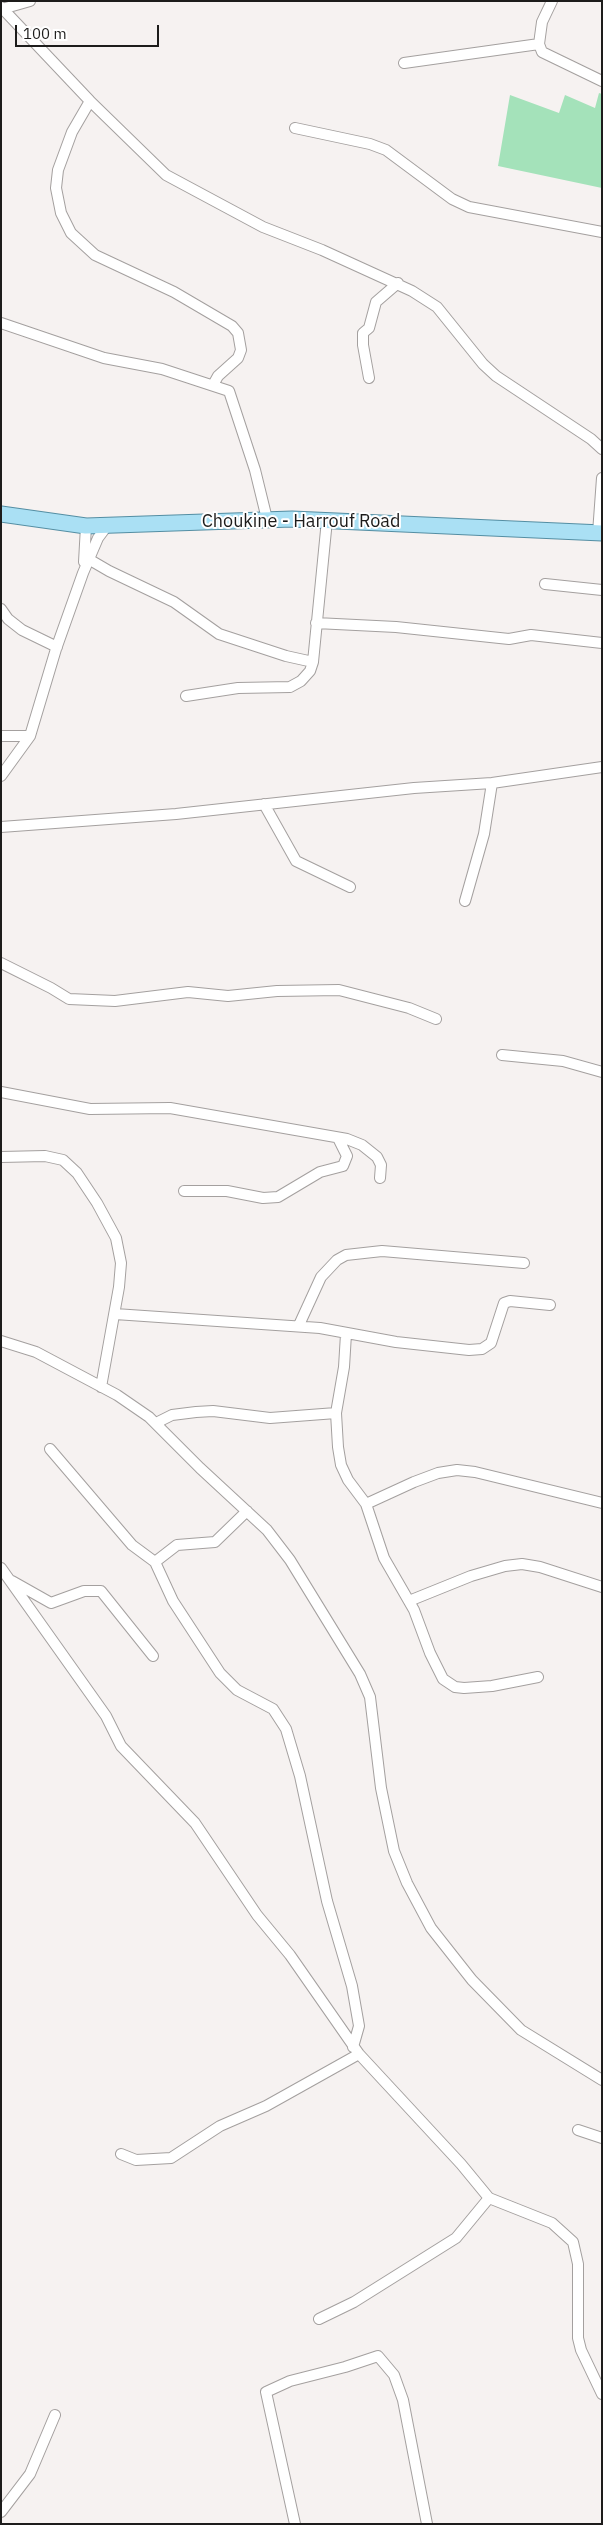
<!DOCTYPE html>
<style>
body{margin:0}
#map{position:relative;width:603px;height:2525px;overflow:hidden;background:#f6f2f1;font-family:"IBM Plex Sans",sans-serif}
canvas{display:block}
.frame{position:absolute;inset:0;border:2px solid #1d1c1b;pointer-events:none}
.scale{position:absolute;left:15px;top:25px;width:144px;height:22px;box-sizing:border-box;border:2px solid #1d1c1b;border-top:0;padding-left:6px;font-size:15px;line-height:18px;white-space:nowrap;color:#1d1c1b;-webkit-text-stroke:4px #fff;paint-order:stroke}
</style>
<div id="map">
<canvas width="603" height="2525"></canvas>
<div class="frame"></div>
<div class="scale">100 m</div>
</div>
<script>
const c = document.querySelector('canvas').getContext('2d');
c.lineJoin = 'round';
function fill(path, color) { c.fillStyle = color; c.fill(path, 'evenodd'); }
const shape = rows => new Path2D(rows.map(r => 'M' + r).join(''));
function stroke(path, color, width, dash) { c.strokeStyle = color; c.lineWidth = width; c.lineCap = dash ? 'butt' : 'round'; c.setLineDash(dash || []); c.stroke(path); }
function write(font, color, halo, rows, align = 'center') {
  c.font = font + ' "IBM Plex Sans",sans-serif'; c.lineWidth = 4; c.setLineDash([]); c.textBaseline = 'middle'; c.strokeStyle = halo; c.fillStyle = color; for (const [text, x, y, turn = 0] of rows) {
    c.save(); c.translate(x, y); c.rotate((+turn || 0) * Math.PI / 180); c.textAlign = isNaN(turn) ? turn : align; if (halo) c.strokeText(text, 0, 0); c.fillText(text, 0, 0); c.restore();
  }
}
const green = shape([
 [599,93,602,94,602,188,498,166,510,95,559,113,565,95,595,108]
]);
const street = shape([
 [552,1,542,22,539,44,542,52,602,81],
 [1,7,90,101,166,175,263,227,322,250,412,291,437,307,483,364,496,376,591,439,602,449],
 [2,9,30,1],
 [404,63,539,44],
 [90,101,72,132,58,170,56,188,61,213,71,233,95,255,174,292,232,326,238,333,241,350,238,358,218,376,213,385],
 [295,128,370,144,386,150,452,199,469,207,602,232],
 [1,323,104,358,162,369,229,391,255,470,267,519],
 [369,378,363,345,363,333,369,328,376,302,398,283],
 [598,533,602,478],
 [85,557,109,571,174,602,219,634,286,656,313,662],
 [84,562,86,526],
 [545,584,602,590],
 [1,609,8,619,22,630,57,647],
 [316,623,396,627,509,639,531,635,602,643],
 [186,696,238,688,290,687,301,681,310,671,313,662,327,520],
 [1,736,30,736],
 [1,776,30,736,56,649,83,573,98,538,107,526],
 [264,804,296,861,350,887],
 [1,827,176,814,414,788,492,783,602,767],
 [465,901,484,834,492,783],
 [1,963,51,988,69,999,115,1001,188,992,228,996,277,991,339,990,409,1008,436,1019],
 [502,1055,563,1061,602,1072],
 [1,1092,90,1109,170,1108,347,1139,362,1145,377,1157,381,1165,380,1178],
 [1,1157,45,1156,63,1160,77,1173,97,1203,116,1238,121,1263,119,1287,101,1387],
 [184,1191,227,1191,263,1198,278,1197,320,1172,343,1166,347,1156,338,1138],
 [115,1314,320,1328,396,1342,469,1350,482,1349,491,1343,504,1303,510,1301,550,1305],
 [299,1325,321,1277,337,1260,346,1255,382,1251,524,1263],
 [346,1334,344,1367,336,1413,338,1447,341,1465,348,1480,366,1504,414,1482,438,1473,457,1470,475,1472,602,1503],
 [1,1341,36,1352,117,1395,149,1417,200,1468,267,1530,290,1560,360,1674,370,1697,381,1788,394,1851,407,1883,431,1928,472,1980,521,2030,602,2080],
 [156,1423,172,1415,196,1412,213,1411,270,1418,336,1413],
 [50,1449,132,1545,155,1562],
 [366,1504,384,1558,414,1610,430,1653,443,1679,455,1687,464,1688,492,1686,538,1677],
 [247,1511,215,1542,177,1545,155,1562,173,1601,220,1673,237,1690,273,1709,286,1729,300,1776,327,1901,352,1986,359,2026,353,2047],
 [1,1568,106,1716,121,1746,195,1823,257,1915,290,1955,359,2054,461,2164,489,2198,552,2223,573,2242,578,2264,578,2338,581,2350,602,2394],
 [12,1581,51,1603,84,1591,101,1591,153,1656],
 [409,1601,471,1576,505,1566,522,1564,540,1567,602,1587],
 [578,2130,602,2138],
 [121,2154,136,2160,171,2158,220,2126,266,2106,359,2054],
 [319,2319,354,2302,456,2238,489,2198],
 [1,2512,30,2474,55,2415],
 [295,2524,266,2392,290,2381,345,2367,378,2356,394,2375,403,2400,427,2524]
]);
const primary = shape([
 [1,514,86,526,292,519,602,533]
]);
const streetNames = [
 ["Choukine - Harrouf Road",301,522]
];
fill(green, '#a4e2ba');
stroke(street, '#a4a09f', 12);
stroke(primary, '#548ea3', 17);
stroke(street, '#fff', 10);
stroke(primary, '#aae0f4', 15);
write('18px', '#1d1c1b', '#fff', streetNames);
</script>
